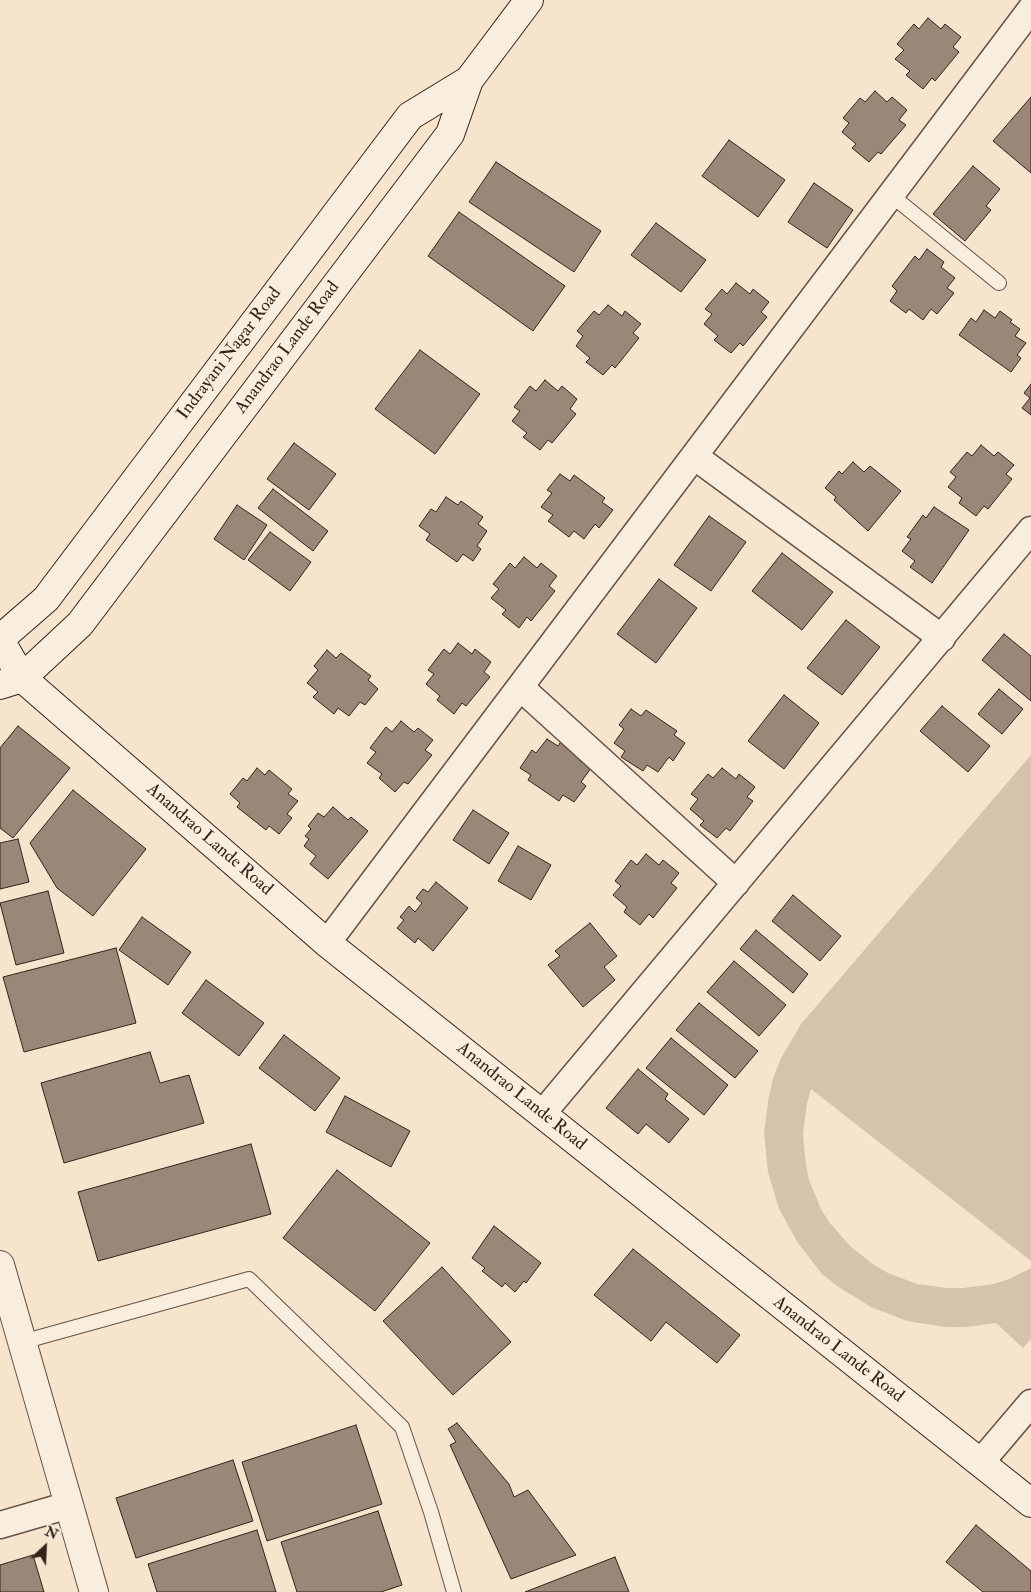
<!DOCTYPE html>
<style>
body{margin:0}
#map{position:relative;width:1031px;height:1592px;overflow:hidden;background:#f6e4cc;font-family:"IM FELL Double Pica",serif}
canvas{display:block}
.north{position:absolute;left:20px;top:1522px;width:50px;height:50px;-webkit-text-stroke:4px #f9edde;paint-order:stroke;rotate:25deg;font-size:14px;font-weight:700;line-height:20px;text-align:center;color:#34231a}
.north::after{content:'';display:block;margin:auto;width:18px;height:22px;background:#34231a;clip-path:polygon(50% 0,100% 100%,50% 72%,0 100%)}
</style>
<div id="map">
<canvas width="1031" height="1592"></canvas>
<div class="north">N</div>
</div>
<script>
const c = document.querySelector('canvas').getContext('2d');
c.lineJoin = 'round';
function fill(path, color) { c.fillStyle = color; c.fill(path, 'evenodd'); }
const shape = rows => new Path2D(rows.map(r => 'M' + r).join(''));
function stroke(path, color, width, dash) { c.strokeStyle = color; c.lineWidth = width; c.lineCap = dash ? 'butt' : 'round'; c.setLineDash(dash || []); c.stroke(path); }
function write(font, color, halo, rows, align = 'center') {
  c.font = font + ' "IM FELL Double Pica",serif'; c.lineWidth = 4; c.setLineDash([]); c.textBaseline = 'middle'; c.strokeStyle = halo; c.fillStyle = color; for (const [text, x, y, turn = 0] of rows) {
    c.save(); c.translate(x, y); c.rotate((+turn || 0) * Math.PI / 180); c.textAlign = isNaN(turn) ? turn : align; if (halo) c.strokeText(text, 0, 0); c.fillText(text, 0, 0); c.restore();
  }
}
const green = shape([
 [1031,755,1031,1261,811,1089,807,1103,803,1134,806,1165,809,1180,821,1209,829,1222,850,1246,874,1265,888,1273,917,1284,947,1288,963,1288,994,1284,1009,1279,1031,1268,1031,1339,1023,1348,996,1323,966,1327,945,1327,907,1321,871,1307,837,1286,822,1274,798,1243,779,1209,768,1172,764,1133,769,1095,774,1076,781,1058,801,1024]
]);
const building = shape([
 [928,18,941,29,945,24,961,37,953,47,959,52,935,81,932,78,923,89,906,75,910,71,895,59,904,50,897,44,914,24,919,29,928,18],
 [875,91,887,102,892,97,907,110,899,120,906,125,881,154,878,152,869,162,852,148,856,144,842,132,849,123,843,118,860,98,865,102,875,91],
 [1031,97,1031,173,993,141,1031,97],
 [729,140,785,180,758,217,702,176,729,140],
 [496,162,601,231,574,272,469,202,496,162],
 [973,166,1000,189,986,206,991,210,965,241,933,214,973,166],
 [814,183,853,210,827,248,788,222,814,183],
 [459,212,565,286,533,331,428,256,459,212],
 [656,223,706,260,681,292,631,255,656,223],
 [927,249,944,262,941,267,955,278,947,288,954,293,937,314,931,309,923,320,909,309,906,313,890,301,897,291,892,286,915,256,919,260,927,249],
 [736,283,750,294,753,289,769,302,761,312,767,317,743,346,740,343,731,353,714,340,718,336,704,324,712,314,705,309,722,289,727,294,736,283],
 [608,305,622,316,625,311,641,324,633,333,639,338,615,368,612,365,603,375,586,362,590,358,576,346,583,336,577,331,594,311,599,315,608,305],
 [984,310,995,318,1000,311,1012,320,1010,322,1020,329,1015,336,1026,343,1017,355,1021,358,1011,372,959,335,971,318,976,322,984,310],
 [420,350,480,394,435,454,375,409,420,350],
 [545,380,558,391,562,386,577,399,570,409,576,414,552,443,548,440,540,450,523,437,527,433,512,421,520,411,514,407,530,386,536,391,545,380],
 [1031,384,1031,415,1022,408,1030,398,1024,393,1031,384],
 [294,443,336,474,309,510,267,479,294,443],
 [981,445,994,456,998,452,1014,465,1006,474,1012,479,988,509,984,506,976,516,959,503,962,498,948,487,956,477,950,472,967,452,972,456,981,445],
 [853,462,864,472,870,466,901,491,868,531,834,500,836,497,825,488,839,471,842,474,853,462],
 [560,474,570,481,574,475,605,498,602,502,613,510,599,528,595,524,584,539,574,531,569,537,548,521,553,515,541,507,552,493,547,490,560,474],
 [273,489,328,531,313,551,258,508,273,489],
 [446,497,458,505,461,501,483,517,478,524,487,531,477,546,481,549,473,561,463,554,457,562,426,540,430,534,419,526,431,509,436,512,446,497],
 [237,505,267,525,244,560,214,539,237,505],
 [934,507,969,530,932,583,910,567,915,561,902,551,911,539,907,537,923,515,926,518,934,507],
 [709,516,746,542,711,591,674,565,709,516],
 [270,532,311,562,290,591,248,560,270,532],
 [782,553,833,592,802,630,752,591,782,553],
 [524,557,537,568,541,563,557,576,549,586,555,591,531,621,527,617,519,628,502,614,506,610,491,598,499,589,493,584,510,563,515,568,524,557],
 [659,579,697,608,656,663,617,634,659,579],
 [846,620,880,647,842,695,807,668,846,620],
 [1004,634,1031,656,1031,701,982,660,1004,634],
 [458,643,472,654,475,649,491,662,484,672,490,677,466,706,462,703,454,714,437,700,440,696,426,684,434,674,428,670,444,649,450,654,458,643],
 [327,650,336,658,341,653,371,676,368,680,378,689,365,705,360,702,349,716,338,708,334,714,313,697,318,692,307,683,318,670,314,666,327,650],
 [999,689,1023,709,1002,734,978,714,999,689],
 [784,695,819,723,784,769,748,741,784,695],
 [942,706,990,746,968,772,920,731,942,706],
 [631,709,641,716,646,710,677,731,674,735,685,743,673,761,669,757,658,772,647,765,643,771,621,757,625,751,614,743,624,729,619,725,631,709],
 [401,721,414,732,418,728,433,740,425,750,432,755,408,784,404,782,395,792,379,778,382,774,367,763,376,752,370,748,386,727,392,732,401,721],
 [18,726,70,768,13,838,0,828,0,748,18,726],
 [547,739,558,746,562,740,583,754,579,760,591,768,581,782,586,786,574,802,563,795,559,801,528,780,531,775,520,768,532,750,536,753,547,739],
 [257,768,265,775,269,770,292,789,288,794,298,801,287,814,292,818,279,834,269,826,266,830,237,807,240,803,230,794,243,778,247,781,257,768],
 [722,768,736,779,739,774,755,787,747,797,753,801,730,831,726,828,717,838,700,825,704,821,690,809,698,799,691,794,708,774,713,778,722,768],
 [73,790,146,849,93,916,57,888,30,843,73,790],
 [333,807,348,820,351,817,368,831,328,879,310,864,316,856,304,846,309,839,305,836,311,829,308,826,318,813,324,817,333,807],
 [473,810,509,833,489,864,453,840,473,810],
 [18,839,29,882,0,889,0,843,18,839],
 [518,846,551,865,531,900,498,881,518,846],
 [646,854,659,865,663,860,679,873,671,883,677,888,653,918,649,914,640,925,624,912,627,907,613,895,621,886,615,881,631,860,637,865,646,854],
 [436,882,468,908,433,951,418,938,415,943,397,928,404,920,400,917,409,906,415,912,422,903,416,898,423,889,428,892,436,882],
 [48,891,64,953,16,965,0,903,48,891],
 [793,895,841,936,820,961,772,921,793,895],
 [142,917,191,952,168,985,119,950,142,917],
 [590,923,617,956,604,967,615,980,583,1007,548,965,560,956,555,951,590,923],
 [756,930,808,974,793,993,740,949,756,930],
 [116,948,136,1023,24,1052,3,977,116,948],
 [734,961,786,1005,759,1036,707,992,734,961],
 [206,980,264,1023,239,1056,182,1013,206,980],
 [699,1003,758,1051,735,1078,676,1030,699,1003],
 [284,1035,340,1078,315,1111,259,1068,284,1035],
 [671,1038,728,1085,704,1115,646,1068,671,1038],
 [150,1052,160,1083,189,1075,204,1123,64,1163,41,1083,150,1052],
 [638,1069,668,1094,665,1099,689,1119,669,1143,646,1124,638,1134,606,1108,638,1069],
 [345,1096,410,1131,391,1167,326,1132,345,1096],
 [251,1144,271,1214,98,1261,78,1192,251,1144],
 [337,1170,430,1243,375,1311,283,1238,337,1170],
 [494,1226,541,1263,526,1283,524,1281,515,1292,505,1283,502,1287,482,1271,485,1268,472,1258,494,1226],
 [633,1249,740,1335,717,1363,666,1322,651,1341,594,1295,633,1249],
 [442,1267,511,1342,453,1395,383,1321,442,1267],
 [457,1423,509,1484,514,1497,528,1490,576,1555,511,1579,450,1445,456,1442,448,1429,457,1423],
 [356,1425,382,1504,267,1541,242,1462,356,1425],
 [233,1460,253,1521,136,1558,116,1498,233,1460],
 [378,1511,402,1585,381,1592,297,1592,281,1542,378,1511],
 [976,1525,1031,1571,1031,1592,983,1592,946,1562,976,1525],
 [257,1530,276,1592,157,1592,148,1564,257,1530],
 [33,1555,44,1592,0,1592,0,1565,33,1555],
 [615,1557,629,1592,525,1592,615,1557]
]);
const service = shape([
 [891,195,999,283],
 [22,1342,249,1279,402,1427,431,1512,454,1592]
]);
const minor = shape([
 [694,456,942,638],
 [520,687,736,883],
 [327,943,1031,9],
 [542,1114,1031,530],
 [980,1463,1031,1403],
 [0,1525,69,1505]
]);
const tertiary = shape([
 [0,1265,94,1592]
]);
const secondary = shape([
 [0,639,46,599,410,116,469,80],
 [0,640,22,678,327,943,1031,1503],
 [0,685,22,678,80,624,450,134,469,80,529,0]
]);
const streetNames = [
 ["Anandrao Lande Road",288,348,-53],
 ["Indrayani Nagar Road",230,354,-53],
 ["Anandrao Lande Road",209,840,41],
 ["Anandrao Lande Road",521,1097,39],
 ["Anandrao Lande Road",838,1350,38]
];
fill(green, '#d5c3ae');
fill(building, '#998777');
stroke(building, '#34231a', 1);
stroke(service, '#645346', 16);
stroke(minor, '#645346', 29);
stroke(tertiary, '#645346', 30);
stroke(secondary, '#34231a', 30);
stroke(service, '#f9edde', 14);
stroke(minor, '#f9edde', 26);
stroke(tertiary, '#f9edde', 28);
stroke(secondary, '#f9edde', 28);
write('18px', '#34231a', '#f9edde', streetNames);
</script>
